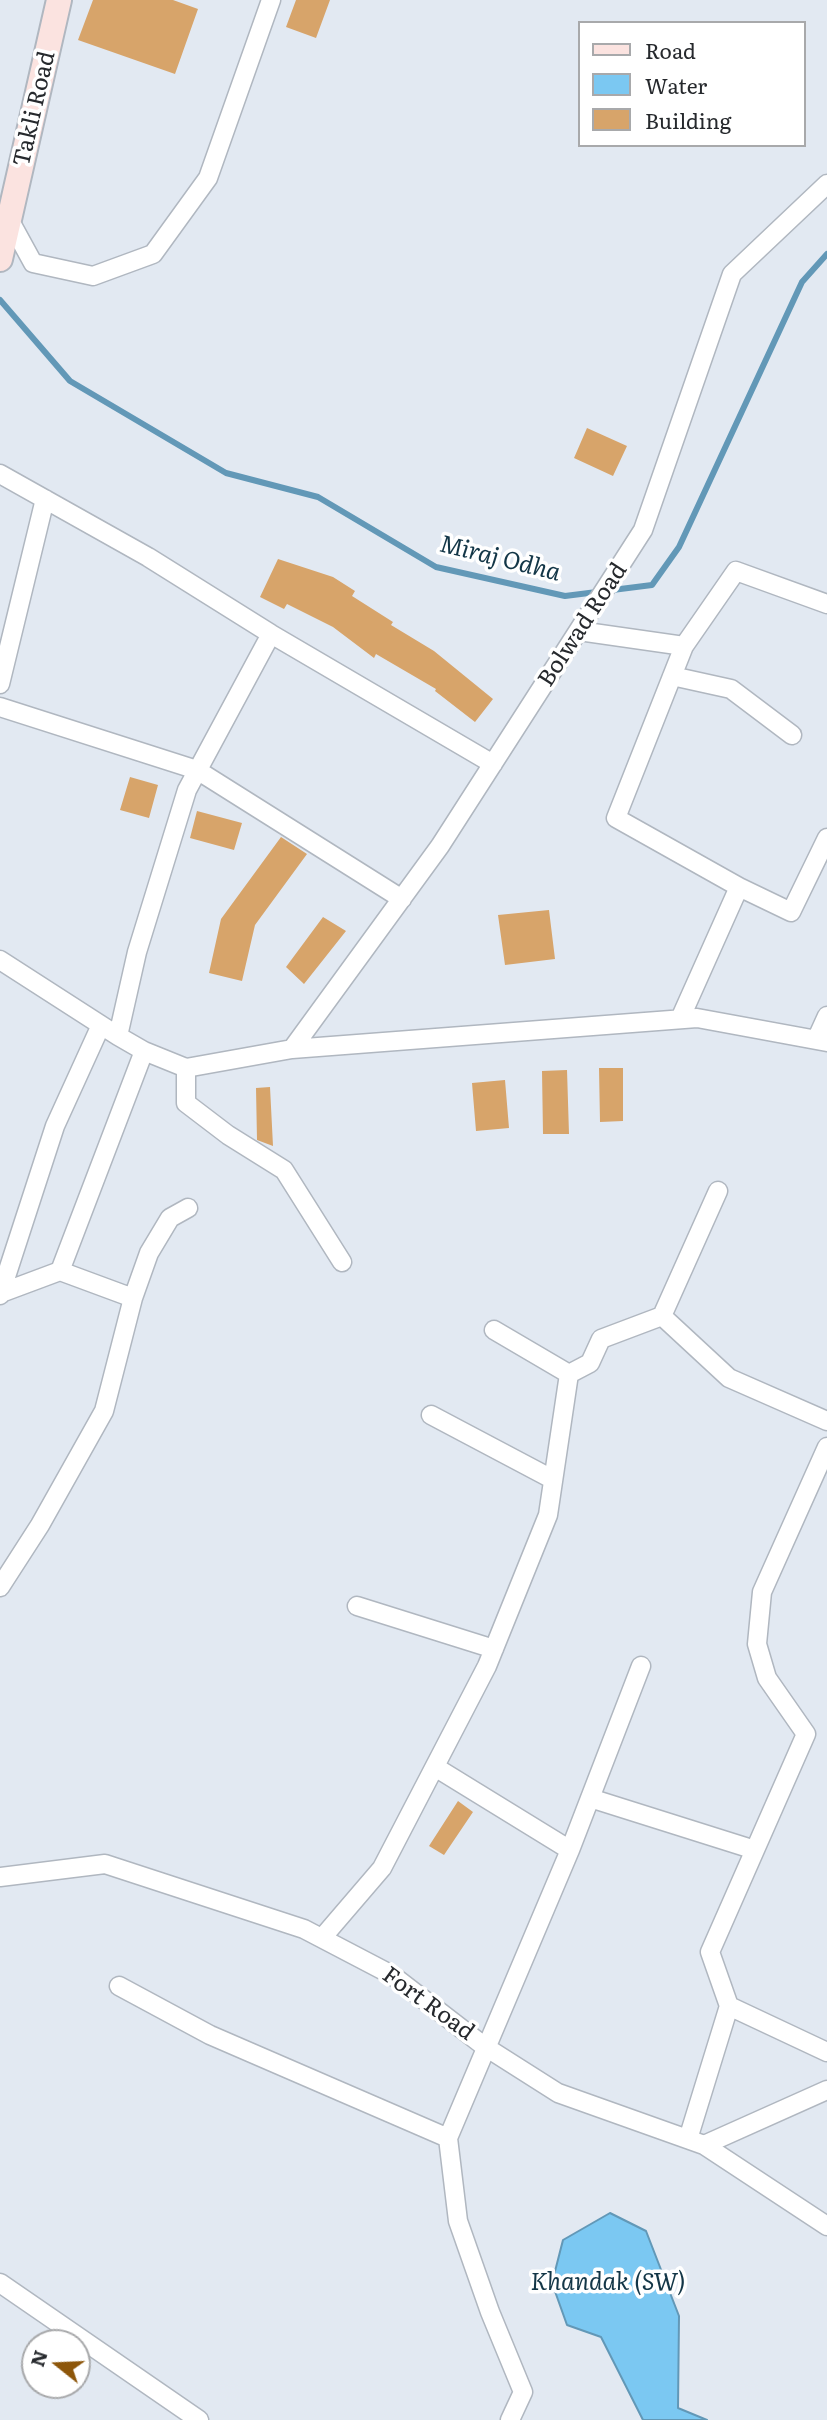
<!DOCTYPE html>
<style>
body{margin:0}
#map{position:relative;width:827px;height:2420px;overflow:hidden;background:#e2e9f2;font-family:Literata,serif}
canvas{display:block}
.legend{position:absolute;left:578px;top:21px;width:228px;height:126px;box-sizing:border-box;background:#fff;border:2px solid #a8a9ab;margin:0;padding:9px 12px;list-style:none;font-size:21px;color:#26292d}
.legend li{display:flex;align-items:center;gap:14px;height:35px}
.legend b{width:35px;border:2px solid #a8a9ab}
.north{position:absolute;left:21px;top:2329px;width:70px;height:70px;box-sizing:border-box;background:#fff;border:2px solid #a8a9ab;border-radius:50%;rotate:288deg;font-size:19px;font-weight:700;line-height:28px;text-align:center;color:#26292d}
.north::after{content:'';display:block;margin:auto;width:24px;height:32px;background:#8d560a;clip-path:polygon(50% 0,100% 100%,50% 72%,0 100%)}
</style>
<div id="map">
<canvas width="827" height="2420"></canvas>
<ul class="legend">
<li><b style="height:9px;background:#fbe3e0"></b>Road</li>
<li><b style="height:19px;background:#7bc8f2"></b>Water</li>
<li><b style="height:19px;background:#d7a46a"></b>Building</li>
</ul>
<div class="north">N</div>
</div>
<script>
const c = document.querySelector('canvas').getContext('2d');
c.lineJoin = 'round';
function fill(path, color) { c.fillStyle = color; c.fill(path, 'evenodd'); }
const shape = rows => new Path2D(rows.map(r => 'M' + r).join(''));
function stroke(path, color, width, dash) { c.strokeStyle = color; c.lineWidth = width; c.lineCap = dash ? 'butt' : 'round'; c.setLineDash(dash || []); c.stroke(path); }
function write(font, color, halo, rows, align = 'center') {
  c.font = font + ' Literata,serif'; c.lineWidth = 7; c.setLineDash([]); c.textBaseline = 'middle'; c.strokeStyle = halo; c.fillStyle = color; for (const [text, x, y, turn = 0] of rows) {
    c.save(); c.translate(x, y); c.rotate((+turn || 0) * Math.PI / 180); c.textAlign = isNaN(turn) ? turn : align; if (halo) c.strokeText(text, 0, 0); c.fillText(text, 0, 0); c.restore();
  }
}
const water = shape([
 [610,2213,646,2231,679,2316,678,2408,707,2420,643,2420,601,2337,567,2325,552,2283,563,2240,610,2213]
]);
const stream = shape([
 [0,300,70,381,226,473,318,497,436,567,565,596,652,585,679,547,802,282,827,254]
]);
const building = shape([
 [93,0,173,0,198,9,175,74,78,40],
 [296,0,330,0,316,38,286,27],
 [587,428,627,446,613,476,574,458],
 [278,559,333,577,355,591,352,596,393,622,391,625,434,651,493,699,475,722,435,691,436,689,376,654,374,658,333,627,287,604,284,609,260,597],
 [130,777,158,785,149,818,120,810],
 [197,811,242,823,234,850,190,838],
 [281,837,307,854,255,925,242,981,209,973,221,919],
 [549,910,555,959,505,965,498,915],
 [323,917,346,931,304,984,286,967],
 [599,1068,623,1068,623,1121,600,1122],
 [567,1070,569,1134,543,1134,542,1071],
 [505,1080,509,1128,476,1131,472,1083],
 [270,1087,273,1146,257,1140,256,1088],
 [458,1801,473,1812,444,1855,429,1846]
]);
const street = shape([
 [10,221,33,263,93,276,153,254,208,178,271,0],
 [0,474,148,557,271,634,493,764],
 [579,631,684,646,736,571,827,604],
 [672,676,731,689,792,735],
 [0,684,45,499],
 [0,707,197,770,402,899],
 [739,887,791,912,827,838],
 [0,960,118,1036,144,1051,186,1068,292,1049,697,1018,827,1042],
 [680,1019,739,887,616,818,684,646],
 [118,1036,137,952,187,790,271,634],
 [817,1038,827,1016],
 [292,1049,440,846,643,530,732,274,827,184],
 [186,1068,186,1103,228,1135,284,1170,342,1262],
 [60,1271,133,1298],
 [1,1293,60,1271,144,1051],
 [0,1295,55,1126,101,1025],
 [662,1316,729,1378,827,1421],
 [494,1330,569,1374],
 [431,1415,552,1479],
 [0,1587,40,1525,104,1411,133,1298,149,1253,170,1218,188,1208],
 [357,1606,494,1649],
 [435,1767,570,1850],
 [590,1798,755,1850],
 [0,1877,105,1864,304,1929,392,1975,484,2046,558,2093,704,2145,827,2226],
 [322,1938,382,1868,487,1666,548,1515,569,1374,590,1363,601,1339,662,1316,718,1191],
 [119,1986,210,2035,448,2138],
 [729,2006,710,1952,806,1734,767,1678,757,1644,762,1592,827,1447],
 [688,2139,729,2006,827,2052],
 [704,2145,827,2090],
 [0,2283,199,2420],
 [510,2420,523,2392,490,2312,458,2221,448,2138,570,1850,641,1666]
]);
const secondary = shape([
 [0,259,59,0]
]);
const streetNames = [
 ["Takli Road",35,109,-77],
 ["Bolwad Road",583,625,-57],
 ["Fort Road",428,2004,36]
];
const waterNames = [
 ["Miraj Odha",500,559,14],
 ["Khandak (SW)",608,2283]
];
fill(water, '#7bc8f2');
stroke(water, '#6298b7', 2);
stroke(stream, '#6298b7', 6);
fill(building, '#d7a46a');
stroke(street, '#b0b7c0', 21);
stroke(secondary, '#b0b7c0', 28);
stroke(street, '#fff', 18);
stroke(secondary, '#fbe3e0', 24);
write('23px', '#26292d', '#fff', streetNames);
write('italic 24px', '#133647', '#fff', waterNames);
</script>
